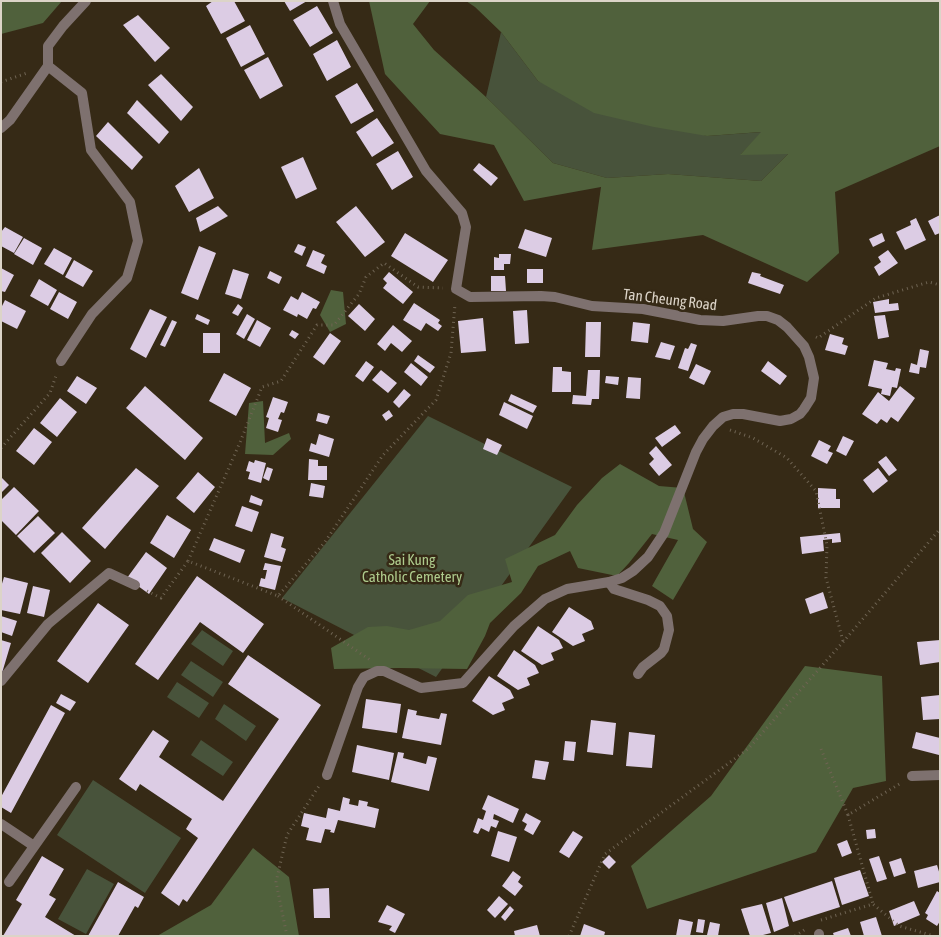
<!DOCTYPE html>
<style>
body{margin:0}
#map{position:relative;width:941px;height:937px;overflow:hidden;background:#362a16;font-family:"Asap Condensed",sans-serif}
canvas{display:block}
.frame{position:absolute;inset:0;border:2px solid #dcd4c8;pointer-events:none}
</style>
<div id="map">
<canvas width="941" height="937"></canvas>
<div class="frame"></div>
</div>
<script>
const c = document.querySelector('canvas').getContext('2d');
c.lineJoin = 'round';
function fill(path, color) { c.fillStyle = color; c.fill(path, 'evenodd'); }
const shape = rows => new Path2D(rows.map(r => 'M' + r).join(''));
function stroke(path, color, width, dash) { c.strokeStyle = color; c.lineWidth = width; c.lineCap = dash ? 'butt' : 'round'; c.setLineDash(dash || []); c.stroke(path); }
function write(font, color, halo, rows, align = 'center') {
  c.font = font + ' "Asap Condensed",sans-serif'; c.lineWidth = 5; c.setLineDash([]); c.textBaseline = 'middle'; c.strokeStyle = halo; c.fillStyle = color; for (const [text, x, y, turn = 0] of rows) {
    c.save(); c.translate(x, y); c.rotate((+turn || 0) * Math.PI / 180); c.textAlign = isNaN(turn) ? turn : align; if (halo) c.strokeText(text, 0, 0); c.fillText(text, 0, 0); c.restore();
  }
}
const green = shape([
 [501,32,538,81,707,136,762,132,741,154,789,153,761,181,668,174,607,178,553,163,486,97],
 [428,416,572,487,436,677,282,598],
 [202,630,233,651,223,666,191,644],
 [191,661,223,682,213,697,181,675],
 [177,682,209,703,199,718,167,697],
 [224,704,256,726,246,741,215,719],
 [201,740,233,762,223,776,191,755],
 [93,780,181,838,145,893,57,835],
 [87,869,114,884,86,934,58,919]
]);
const forest = shape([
 [1,1,62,1,43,23,1,34],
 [369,1,430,1,413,24,434,50,486,97,553,163,607,178,668,174,761,181,788,154,740,155,761,132,707,136,654,127,594,113,538,81,501,32,475,7,466,1,940,1,940,146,835,192,839,253,807,282,703,235,592,250,601,187,524,201,494,145,440,134,385,74],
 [331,290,343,292,346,324,330,332,320,315],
 [263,401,265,443,289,433,291,439,273,455,245,454,249,403],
 [620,464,659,486,683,488,693,529,707,542,673,600,652,586,678,540,652,534,629,563,617,576,578,568,570,551,538,566,521,593,490,623,485,636,467,669,399,668,334,669,331,648,368,627,387,626,409,630,440,621,468,595,512,582,505,559,555,535,577,505,602,478],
 [805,666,882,676,886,781,853,788,816,852,647,909,631,866,711,796],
 [253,848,289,877,299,936,157,936,211,905]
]);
const building = shape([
 [213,1,234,1,245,21,221,34,206,6],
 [284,1,307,1,290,11],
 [317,6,333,33,310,47,293,20],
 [138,15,170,48,155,62,123,25],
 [250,25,265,54,241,67,226,38],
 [337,40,351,67,327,81,313,54],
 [268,57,283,86,260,99,244,70],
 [161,74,193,107,181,121,148,85],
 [357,83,374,111,351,124,335,96],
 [137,100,169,132,159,144,127,113],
 [377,118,394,143,372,157,356,132],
 [108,122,143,157,132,170,96,136],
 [398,151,413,177,392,190,376,164],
 [303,157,317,189,296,199,281,167],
 [479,163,498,178,491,186,473,170],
 [199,168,214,198,189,212,175,186],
 [218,206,228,216,200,232,196,218],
 [356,206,385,242,365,257,336,222],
 [940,215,940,233,935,235,928,221],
 [916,218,926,240,905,250,896,232,911,225,910,221],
 [5,227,23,237,14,253,1,246,1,232],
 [525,229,552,238,546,257,518,248],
 [405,233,448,260,433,282,391,256],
 [882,233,885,241,873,247,869,239],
 [24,238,42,248,33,265,14,254],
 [298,244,306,247,302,256,294,252],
 [199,246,216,253,198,300,181,293],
 [54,248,72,258,63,275,44,264],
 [313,250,325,255,321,263,327,266,324,274,306,266],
 [888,250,898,263,879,276,874,267,881,262,878,257],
 [499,254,511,254,510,264,504,264,504,270,494,270,494,257,499,258],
 [74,260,93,271,83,287,65,277],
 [1,268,14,275,5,292,1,291],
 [233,269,249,274,241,299,225,294],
 [527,269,543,269,543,283,527,283],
 [270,271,282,277,279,284,267,278],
 [389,272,413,292,403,304,383,288,387,283,383,279],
 [752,272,761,274,760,276,784,285,780,294,748,283],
 [491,276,505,276,506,291,491,291],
 [39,279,57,290,48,306,30,296],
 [59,292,77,302,68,319,50,309],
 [302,292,320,302,316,309,313,308,307,319,298,314,297,317,283,310,291,296,298,300],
 [889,299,889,304,898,303,899,310,875,313,873,302],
 [5,300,26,311,17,329,1,321,1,308],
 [414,303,440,320,438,323,442,326,438,331,426,323,421,331,403,320],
 [238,304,243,308,238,316,232,313],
 [359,304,375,319,365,331,348,316],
 [150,309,167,317,146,358,130,349],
 [527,310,529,343,515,344,513,311],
 [197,314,210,320,208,325,195,319],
 [247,314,255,319,244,339,236,334],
 [885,315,889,337,878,339,874,316],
 [483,318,486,351,461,353,458,321],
 [172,320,177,322,165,347,160,345],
 [257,320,271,328,260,347,247,340],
 [586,322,601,322,600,357,585,357],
 [633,322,650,324,648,343,631,341],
 [393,325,412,341,402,352,391,343,385,351,377,344],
 [292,330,299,334,295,339,289,335],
 [203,333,220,333,220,353,203,353],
 [330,333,341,341,324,365,313,357],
 [830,334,844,338,842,344,848,346,845,355,825,350],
 [661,342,675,346,670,360,655,357],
 [691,343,697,345,688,371,678,368,685,348,688,349],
 [920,349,929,351,926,368,920,367,919,374,909,372,911,363,917,365],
 [418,355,435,367,430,373,414,361],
 [874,360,888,363,886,369,895,371,896,368,901,369,897,388,892,387,890,396,881,394,882,389,868,386],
 [366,361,374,367,363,382,355,376],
 [768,361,787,376,780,385,761,371],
 [411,363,428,377,421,386,404,372],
 [696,364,711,371,704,385,689,378],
 [553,367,562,367,562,371,571,372,571,392,552,392],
 [381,370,397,383,388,393,372,380],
 [588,370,600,370,599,399,592,399,591,405,572,404,573,395,586,396],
 [224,373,251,388,236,416,209,401],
 [77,376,97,388,86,404,67,391],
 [606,376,619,377,618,385,605,383],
 [628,377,641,378,640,399,626,398],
 [145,386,203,438,185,460,126,408],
 [900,386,915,398,898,422,891,417,887,423,881,419,877,424,862,414,878,392,889,401],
 [404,389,411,395,399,408,393,402],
 [511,394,537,406,533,413,508,401],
 [273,397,288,402,284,413,281,412,278,419,282,420,278,432,266,428,269,418,266,417],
 [60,398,77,412,57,437,40,423],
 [504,402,533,416,527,429,499,415],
 [389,410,393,416,386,421,382,415],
 [318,413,330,416,327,424,316,421],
 [675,425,681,433,662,447,655,438],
 [34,428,52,442,34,465,16,451],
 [319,434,334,439,329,457,309,451,311,443,316,445],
 [843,436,854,441,846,456,836,451],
 [487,438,502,445,497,455,483,449],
 [819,440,831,446,828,451,833,453,827,464,811,456],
 [656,446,672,465,659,476,649,464,654,459,649,453],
 [886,456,897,470,889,476,878,462],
 [309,459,318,460,318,466,327,466,327,480,308,480],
 [255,460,266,463,261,483,248,479,250,472,246,471,249,461,254,463],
 [267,467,273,469,269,481,263,478],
 [136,468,159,486,105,549,82,528],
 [878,468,888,481,873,493,863,480],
 [198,472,215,487,194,513,176,498],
 [1,477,9,485,1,493],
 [311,483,325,486,323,498,309,496],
 [14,487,39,511,16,535,1,520,1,500],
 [818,488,836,489,836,499,840,499,840,508,818,508],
 [251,495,263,500,261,506,249,502],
 [242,506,259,512,252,532,235,526],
 [167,515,191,530,174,558,150,543],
 [38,516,55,533,34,553,17,536],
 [62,532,91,561,70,583,41,553],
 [271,533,284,537,281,547,286,549,282,562,264,557],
 [840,533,841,542,832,543,832,539,823,540,824,551,802,554,800,537],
 [214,538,245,550,240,563,209,550],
 [146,552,167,568,149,594,127,578],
 [265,563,281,566,275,590,259,586,261,578,265,579,267,570,263,570],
 [197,576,264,624,243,653,200,622,158,680,135,664],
 [4,577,28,583,20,614,1,610,1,587],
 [33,586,50,590,44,617,27,613],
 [823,592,828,608,810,614,805,599],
 [98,603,129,625,88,683,57,661],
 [569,607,591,621,594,629,582,634,585,641,573,646,552,632],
 [1,616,17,621,12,636,1,632],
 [538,626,559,640,563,648,551,653,554,660,542,665,521,651],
 [1,640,11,643,2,673,1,673],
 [940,640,940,662,920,665,917,642],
 [514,650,535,665,539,673,527,678,530,685,518,690,497,676],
 [248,655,321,705,187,902,183,899,179,906,161,893,198,838,186,829,192,819,140,784,136,791,119,779,153,730,169,741,159,757,223,801,279,719,228,684],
 [489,676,510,690,514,698,502,703,505,710,493,715,472,701],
 [61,694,76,702,70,711,56,703],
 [940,695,940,719,923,720,921,697],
 [366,699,401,704,397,733,362,728],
 [51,705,65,713,11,813,1,807,1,797],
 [408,709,417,711,416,715,439,719,441,713,447,714,441,745,402,738],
 [591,720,616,723,613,755,587,752],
 [629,732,655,735,652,768,626,766],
 [916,732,940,738,939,755,912,748],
 [565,741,576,742,574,761,563,760],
 [357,745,394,753,389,780,352,772],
 [398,752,404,753,403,758,426,764,428,756,437,758,429,791,391,782],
 [535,760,549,762,545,780,532,778],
 [488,795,519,809,513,823,494,814,493,819,499,821,496,828,491,826,489,832,481,828,478,834,473,832,478,818,483,820,486,811,482,809],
 [343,797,350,799,349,804,358,806,359,800,368,802,367,806,379,809,375,828,338,820,334,833,330,832,331,830,325,829,321,843,306,840,309,828,301,826,304,813,326,818,328,808,340,811],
 [526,813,541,821,533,835,524,830,527,824,522,821],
 [875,829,876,838,867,839,866,830],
 [498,831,517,837,509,862,491,856],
 [573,831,583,837,569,858,559,852],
 [847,840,852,853,842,857,837,844],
 [609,855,616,862,609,869,602,862],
 [42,856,64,869,49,895,56,899,45,917,76,936,3,936,22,904,16,900],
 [879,856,887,879,877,882,869,859],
 [901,858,906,873,894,877,889,862],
 [937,865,940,875,940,882,918,888,914,871],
 [860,870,869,896,842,905,834,878],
 [513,871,521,877,518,882,523,886,515,896,502,886],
 [832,881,840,907,793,922,784,897],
 [118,882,144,897,138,908,135,906,118,936,88,936],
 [329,888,330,918,314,918,313,889],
 [937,891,940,893,940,921,937,926,926,919,928,915,925,913],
 [499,896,508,904,495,918,487,910],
 [782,898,789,926,774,932,766,903],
 [914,901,920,915,894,926,889,911],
 [762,904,771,933,759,936,750,936,741,909],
 [387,905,405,914,395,933,389,930,392,926,378,922],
 [510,906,514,910,505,921,501,917],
 [876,917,882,936,864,936,860,922],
 [679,919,693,922,690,936,676,936],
 [698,919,705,920,703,933,696,932],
 [710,922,720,924,718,936,707,935],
 [584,924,605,932,604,936,580,936],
 [537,925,540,936,515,936,514,931],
 [848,928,851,936,834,936,833,933]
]);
const path = shape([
 [1,82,27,73],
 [816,337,818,338,876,298,929,282,940,285],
 [730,430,753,438,787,458,816,491,827,545,826,578,843,641],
 [1,448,50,393,57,373],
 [188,561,241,440,262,387,281,381,317,325,334,325,359,294,366,277,384,263,418,287,443,288],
 [147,591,161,598,188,561,278,596,325,542,383,455,436,400,451,353,455,304],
 [278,596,370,660],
 [821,749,848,815,901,783],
 [848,815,873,904],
 [821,920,873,904,899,926,934,936],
 [287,936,276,882,287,835,319,786],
 [569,936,605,854,748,749,843,642,940,529],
 [795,936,807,928]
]);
const lane = shape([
 [1,128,10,120,48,66],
 [61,361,92,314,127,278,138,241,130,202,91,150,82,93,48,66,48,46,63,26,86,1]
]);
const street = shape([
 [609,582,614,589,648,600,660,606,667,616,669,630,664,649,661,653,643,667,638,674],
 [1,681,48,624,109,573,135,585],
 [327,775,358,687,364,677,377,671,384,671,421,688,463,683,514,626,545,599,567,589,609,582,622,578,633,571,648,557,664,533,696,452,703,439,713,426,723,417,733,414,743,414,780,421,791,419,800,414,804,409,811,398,814,378,809,357,804,346,787,327,778,320,767,316,758,316,723,321,700,320,643,309,592,306,555,297,541,296,470,297,456,289,466,227,462,213,426,171,340,24,333,1],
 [912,776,940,775],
 [1,824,34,846],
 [9,882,76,787],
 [819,934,819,936]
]);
const streetNames = [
 ["Tan Cheung Road",670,300,7]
];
const parkNames = [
 ["Sai Kung",412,560],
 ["Catholic Cemetery",412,577]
];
fill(green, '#48533b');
fill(forest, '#50613c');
fill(building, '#dccce4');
stroke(path, '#6f6453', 3, [1, 4]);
stroke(lane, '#7e716f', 10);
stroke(street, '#7e716f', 10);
write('15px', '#dcd4c8', '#362a16', streetNames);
write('15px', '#aecb8d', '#362a16', parkNames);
</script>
